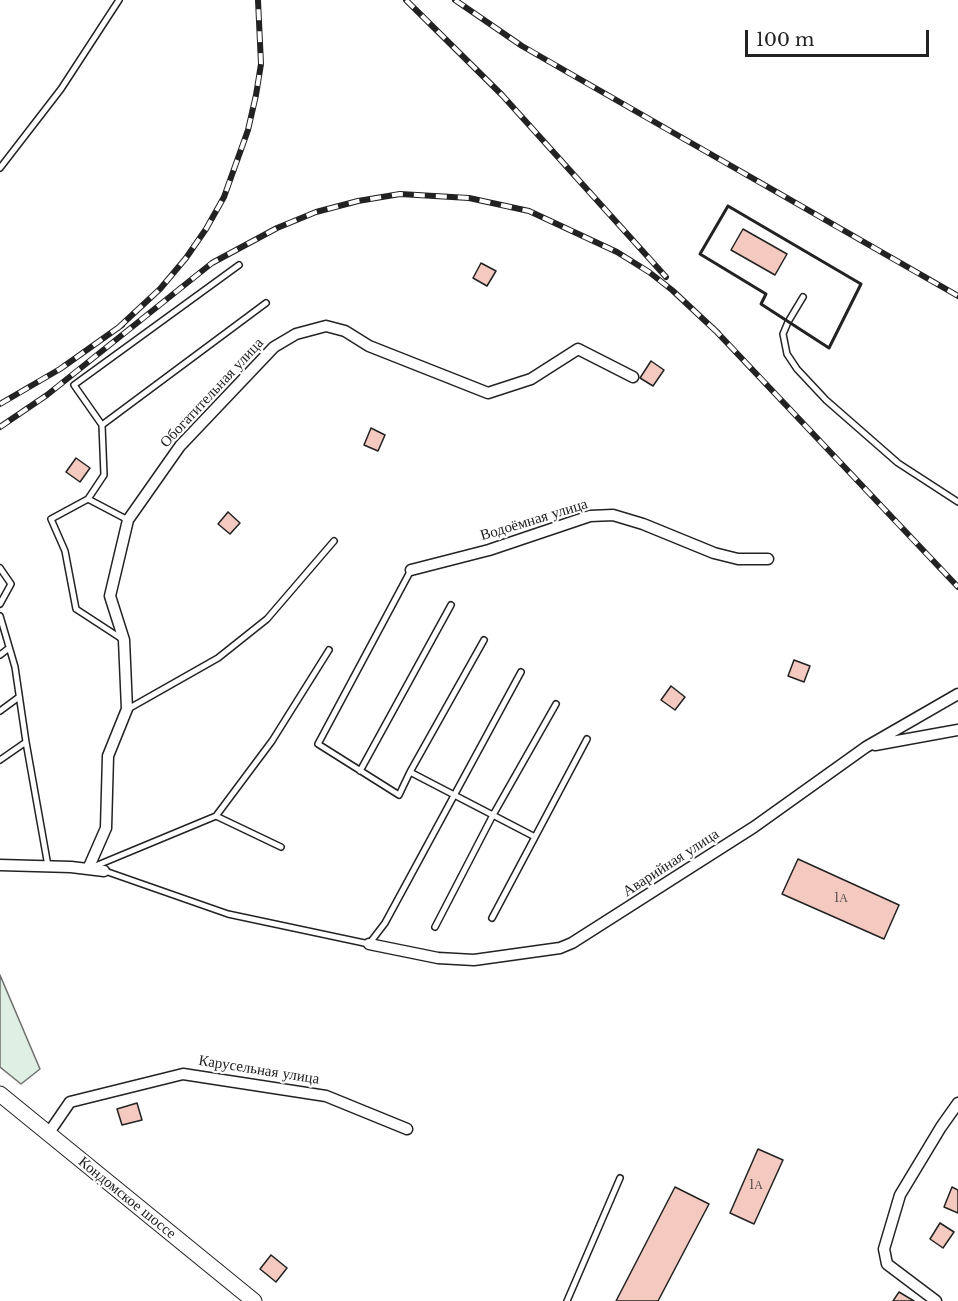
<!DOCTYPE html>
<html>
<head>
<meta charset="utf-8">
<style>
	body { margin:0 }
	#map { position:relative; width:958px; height:1301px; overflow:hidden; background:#fff; font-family:"Libre Baskerville",serif }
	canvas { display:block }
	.scale { position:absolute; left:745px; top:30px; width:184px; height:27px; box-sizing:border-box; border:3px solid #222; border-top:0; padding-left:8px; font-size:18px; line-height:21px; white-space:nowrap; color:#222; -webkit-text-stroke:4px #fff; paint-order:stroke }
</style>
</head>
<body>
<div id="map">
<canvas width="958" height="1301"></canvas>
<div class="scale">100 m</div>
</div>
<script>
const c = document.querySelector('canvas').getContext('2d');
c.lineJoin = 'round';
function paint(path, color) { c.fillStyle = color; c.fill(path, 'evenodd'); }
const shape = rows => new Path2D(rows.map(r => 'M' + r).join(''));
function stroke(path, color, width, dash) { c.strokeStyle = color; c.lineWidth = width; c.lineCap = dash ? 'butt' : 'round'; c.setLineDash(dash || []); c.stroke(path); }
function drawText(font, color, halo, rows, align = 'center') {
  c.font = font + ' "Libre Baskerville",serif'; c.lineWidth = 4.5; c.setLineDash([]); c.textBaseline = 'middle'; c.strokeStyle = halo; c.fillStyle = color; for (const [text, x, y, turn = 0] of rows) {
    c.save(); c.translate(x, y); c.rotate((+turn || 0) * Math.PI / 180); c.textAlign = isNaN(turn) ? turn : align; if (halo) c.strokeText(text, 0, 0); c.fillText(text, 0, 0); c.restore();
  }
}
const green = shape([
	[0,975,40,1069,21,1084,0,1067,0,975]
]);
paint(green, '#e0efe3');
stroke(green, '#6f6f6f', 1.5);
const building = shape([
	[743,229,787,254,775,275,731,250,743,229],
	[481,263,496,271,487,286,473,278,481,263],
	[651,361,664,370,653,386,640,378,651,361],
	[371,428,385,435,378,451,364,445,371,428],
	[76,458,90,468,80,482,66,472,76,458],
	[228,512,240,523,230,534,218,524,228,512],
	[794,660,810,666,804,682,788,676,794,660],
	[671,686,685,697,675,710,661,700,671,686],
	[798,859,899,905,884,939,782,894,798,859],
	[137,1103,142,1120,122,1125,117,1109,137,1103],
	[758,1149,783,1160,754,1224,730,1213,758,1149],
	[675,1187,709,1204,658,1301,616,1301,675,1187],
	[952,1187,958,1190,958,1213,944,1207,952,1187],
	[940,1223,954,1232,943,1248,930,1239,940,1223],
	[271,1255,287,1268,276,1282,260,1269,271,1255],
	[899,1292,914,1301,893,1301,899,1292]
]);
paint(building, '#f3c9c0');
stroke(building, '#222', 1.5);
const lane = shape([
	[0,168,61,89,119,0],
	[803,297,788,322,783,334,787,354,797,369,826,400,898,463,958,502],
	[102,425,74,385,239,265],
	[88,499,128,520],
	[0,568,11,584,0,604],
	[411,570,318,744,399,795,410,772,535,837],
	[0,616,15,667,26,742],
	[122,639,76,609,65,551,51,519,88,499,104,475,102,425,266,303],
	[0,655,9,648],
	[128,709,218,658,267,619,334,541],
	[0,711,19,697],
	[0,760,26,742,48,866],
	[360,771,451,605],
	[410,772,484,640],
	[216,816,281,847],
	[93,867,216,816,272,741,329,650],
	[105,871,228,914,369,944,385,923,521,672],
	[492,918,587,739],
	[435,927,493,815,556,704],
	[567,1301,620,1178]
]);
const street = shape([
	[411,570,489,550,590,516,613,515,643,524,714,553,738,559,768,559],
	[875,745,958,730],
	[0,865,71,867,104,871],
	[88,869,106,828,108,756,127,709,124,640,110,596,128,520,180,446,274,347,296,334,326,326,345,331,369,346,488,393,531,379,578,349,633,377],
	[369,944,438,958,474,960,560,948,572,943,754,827,866,747,958,694],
	[48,1134,70,1102,183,1074,326,1096,407,1129],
	[936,1301,887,1264,884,1249,900,1195,941,1127,958,1103]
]);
const secondary = shape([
	[0,1094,254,1301]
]);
stroke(lane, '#222', 8);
stroke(street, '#222', 13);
stroke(secondary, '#222', 17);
stroke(lane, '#fff', 5);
stroke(street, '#fff', 10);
stroke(secondary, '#fff', 15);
const rail = shape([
	[406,0,502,95,666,277],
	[455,0,522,46,958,296],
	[118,328,160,289,186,258,206,229,224,197,248,130,256,95,261,64,258,0],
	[713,328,958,587],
	[0,404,60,369,122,325],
	[0,427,47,395,212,263,277,228,316,212,358,201,400,194,469,198,529,211,617,252,649,272,672,290,718,333]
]);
stroke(rail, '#222', 6);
stroke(rail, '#fff', 4, [11]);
stroke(shape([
	[728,206,861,284,829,348,761,304,766,294,700,254,728,206]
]), '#222', 3);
drawText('12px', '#564c4a', null, [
	["1А",841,899],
	["1А",756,1186]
]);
drawText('15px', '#222', '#fff', [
	["Обогатительная улица",212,393,-47],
	["Водоёмная улица",534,520,-17],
	["Аварийная улица",671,863,-33],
	["Карусельная улица",259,1070,9],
	["Кондомское шоссе",127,1198,39]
]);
</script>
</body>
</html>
